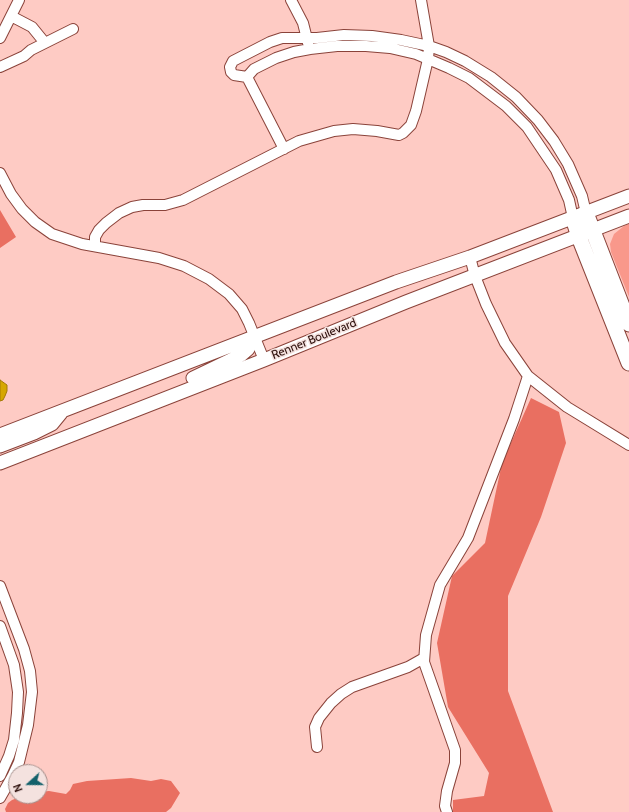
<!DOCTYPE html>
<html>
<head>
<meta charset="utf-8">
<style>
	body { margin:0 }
	#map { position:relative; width:629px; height:812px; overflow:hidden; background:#fecbc4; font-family:Cabin,sans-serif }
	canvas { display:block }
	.north { position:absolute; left:8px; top:764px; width:40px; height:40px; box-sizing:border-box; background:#f4e2df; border:1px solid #a58f8b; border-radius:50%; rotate:249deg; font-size:11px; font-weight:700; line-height:16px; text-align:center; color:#2f120e }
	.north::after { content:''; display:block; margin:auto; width:14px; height:18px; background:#13616b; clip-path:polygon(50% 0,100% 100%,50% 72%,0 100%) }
</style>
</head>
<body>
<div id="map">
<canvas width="629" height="812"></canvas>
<div class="north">N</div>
</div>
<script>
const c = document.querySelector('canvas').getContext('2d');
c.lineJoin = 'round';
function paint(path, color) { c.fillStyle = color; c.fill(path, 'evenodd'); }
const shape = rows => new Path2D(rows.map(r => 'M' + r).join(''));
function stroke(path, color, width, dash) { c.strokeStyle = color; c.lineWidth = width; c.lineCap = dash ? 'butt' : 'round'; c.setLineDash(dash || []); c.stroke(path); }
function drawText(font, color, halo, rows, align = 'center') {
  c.font = font + ' Cabin,sans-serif'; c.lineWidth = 3; c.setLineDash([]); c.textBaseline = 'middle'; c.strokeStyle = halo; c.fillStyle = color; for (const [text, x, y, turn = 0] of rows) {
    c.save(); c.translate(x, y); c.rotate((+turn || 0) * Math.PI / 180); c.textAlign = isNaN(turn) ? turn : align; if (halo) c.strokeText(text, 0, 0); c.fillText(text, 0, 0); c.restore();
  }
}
paint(shape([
	[629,224,629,297,611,252,610,244,614,234,624,226]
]), '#f9988b');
paint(shape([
	[0,210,16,237,0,248],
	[531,398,559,412,566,443,541,517,508,596,508,691,553,812,453,812,453,800,484,796,489,773,448,707,437,643,452,576,485,543,502,463],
	[131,778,151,781,161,779,171,781,180,793,171,808,166,812,6,812,5,809,8,803,12,800,20,797,27,797,29,796,40,796,40,792,49,791,66,794,70,790,73,784,87,781]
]), '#e96f61');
const water = shape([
	[0,380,7,385,7,391,5,396,3,400,0,401,0,380]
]);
paint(water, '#d6a700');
stroke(water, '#a47a04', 1);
const minor = shape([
	[291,0,303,23,308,43],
	[0,38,19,0],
	[45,43,73,29],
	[0,67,24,56,31,50,45,43,32,27,11,16],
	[247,77,234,75,231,72,230,67,233,61,270,42,282,38,317,38,344,35,372,36,401,40,429,46,446,52,465,61,491,77,516,97,538,120,554,141,568,164,582,196,586,213],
	[247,77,254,69,276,58,294,52,310,49,337,46,366,46,390,48,416,54,449,68,469,78,506,106,527,127,556,170,569,200,573,218],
	[247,77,284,149],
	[0,173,11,194,22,209,35,222,52,234,82,244,159,258,184,266,209,279,229,294,242,309,249,323,264,360],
	[95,246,95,237,99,230,106,223,119,213,132,207,143,205,165,205,183,200,299,141,334,131,353,129,377,131,399,135,403,133,411,125,416,111,428,59,429,46,421,0],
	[470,257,475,276,486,304,505,343,528,376,567,407,629,445],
	[0,586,24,649,30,671,32,692,28,725,19,762,12,777,0,798],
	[0,626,14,665,18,692,17,713,14,740,9,756,0,776],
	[317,747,315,727,319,718,331,703,341,694,352,687,408,667,424,658],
	[447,812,445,806,447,791,455,763,455,750,424,662,426,635,440,585,468,538,514,419,528,376]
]);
const major = shape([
	[193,378,241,355,248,349,255,336],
	[0,435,396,282,470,257,629,196],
	[0,446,34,433,52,424,61,413],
	[0,463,264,360,406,302,629,216]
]);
const highway = shape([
	[586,213,629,324],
	[573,218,579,237,629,363]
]);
stroke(minor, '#8a433a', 12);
stroke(major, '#8a433a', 15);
stroke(highway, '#8a433a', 17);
stroke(minor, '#fff', 10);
stroke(major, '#fff', 13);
stroke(highway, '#fff', 15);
drawText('12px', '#2f120e', '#f4e2df', [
	["Renner Boulevard",314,339,-22]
]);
</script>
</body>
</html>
